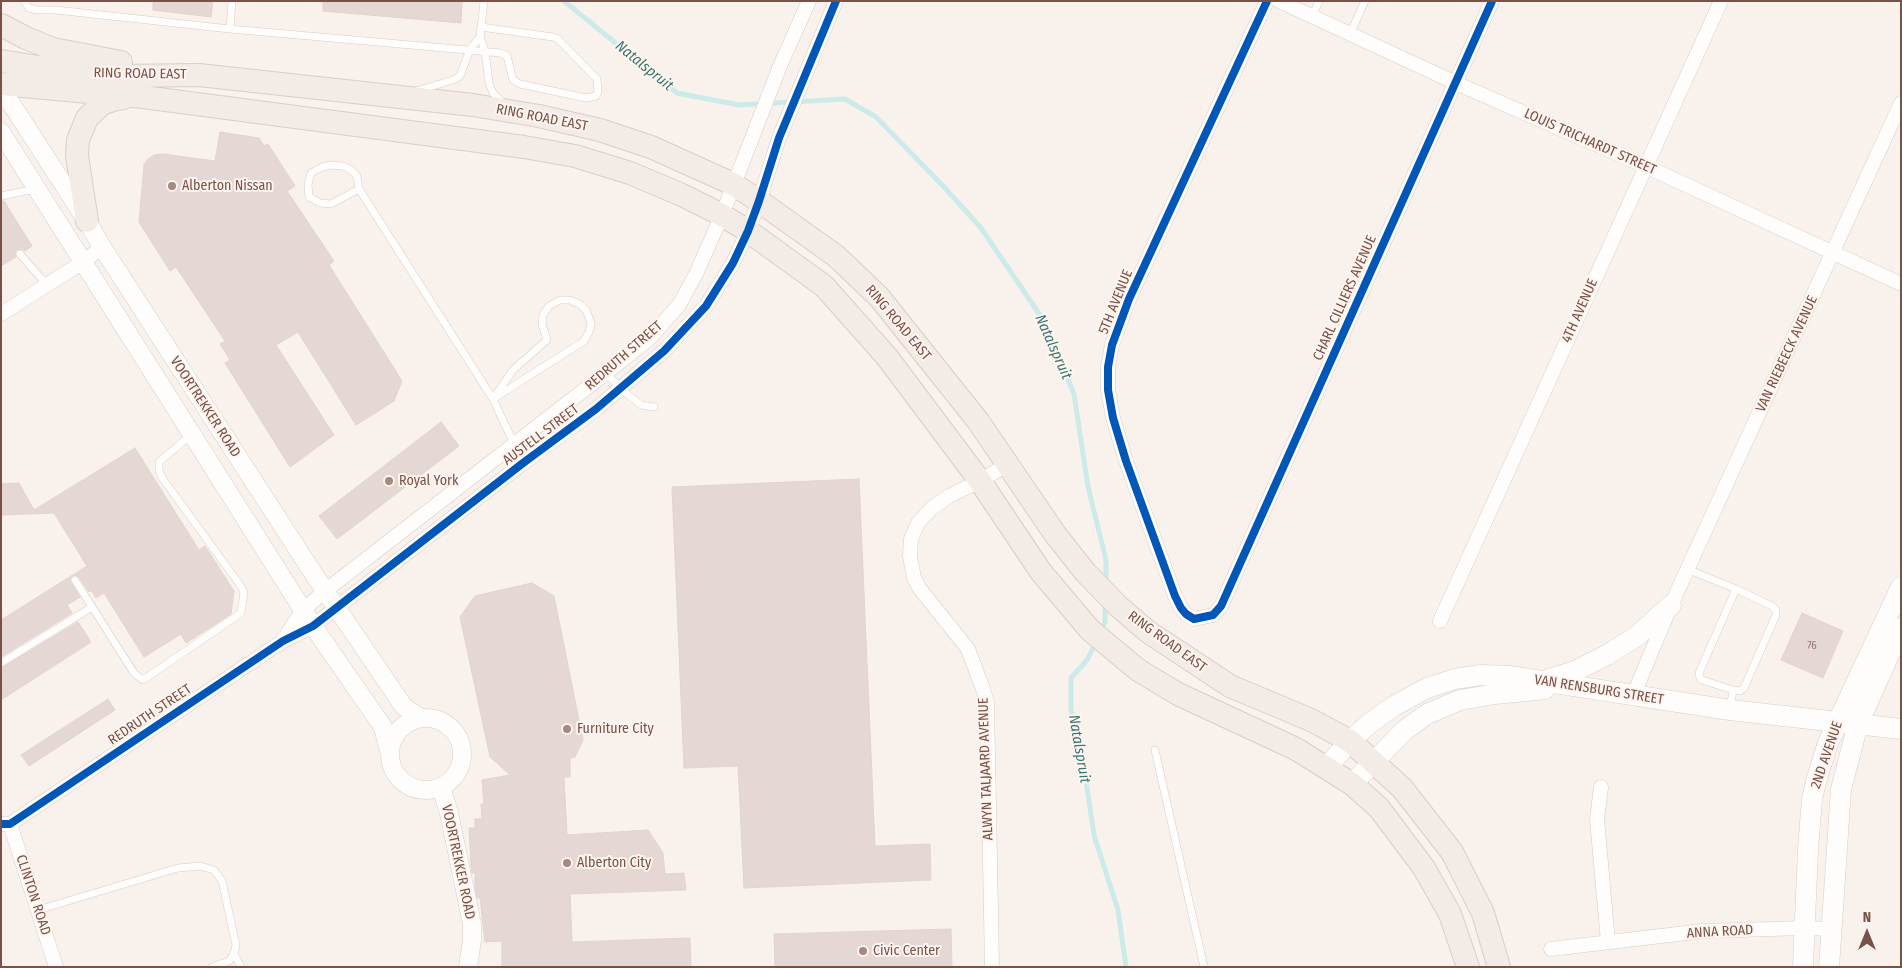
<!DOCTYPE html>
<html>
<head>
<meta charset="utf-8">
<style>
	body { margin:0 }
	#map { position:relative; width:1902px; height:968px; overflow:hidden; background:#f8f1ec; font-family:"Fira Sans Condensed",sans-serif }
	canvas { display:block }
	.frame { position:absolute; inset:0; border:2px solid #795149; pointer-events:none }
	.north { position:absolute; left:1842px; top:908px; width:50px; height:50px; -webkit-text-stroke:4px #fff5ee; paint-order:stroke; rotate:0deg; font-size:14px; font-weight:700; line-height:20px; text-align:center; color:#795149 }
	.north::after { content:''; display:block; margin:auto; width:18px; height:22px; background:#795149; clip-path:polygon(50% 0,100% 100%,50% 72%,0 100%) }
</style>
</head>
<body>
<div id="map">
<canvas width="1902" height="968"></canvas>
<div class="frame"></div>
<div class="north">N</div>
</div>
<script>
const c = document.querySelector('canvas').getContext('2d');
c.lineJoin = 'round';
const shape = rows => new Path2D(rows.map(r => 'M' + r).join(''));
function stroke(path, color, width, dash) { c.strokeStyle = color; c.lineWidth = width; c.lineCap = dash ? 'butt' : 'round'; c.setLineDash(dash || []); c.stroke(path); }
function paint(path, color) { c.fillStyle = color; c.fill(path, 'evenodd'); }
function drawText(font, color, halo, rows, align = 'center') {
  c.font = font + ' "Fira Sans Condensed",sans-serif'; c.lineWidth = 4; c.setLineDash([]); c.textBaseline = 'middle'; c.strokeStyle = halo; c.fillStyle = color; for (const [text, x, y, turn = 0] of rows) {
    c.save(); c.translate(x, y); c.rotate((+turn || 0) * Math.PI / 180); c.textAlign = isNaN(turn) ? turn : align; if (halo) c.strokeText(text, 0, 0); c.fillText(text, 0, 0); c.restore();
  }
}
stroke(shape([
	[564,1,677,93,739,105,845,99,876,117,945,188,981,228,1044,321,1074,394,1088,487,1106,560,1106,583],
	[1100,632,1105,622,1105,604],
	[1096,642,1087,660,1071,678,1071,710,1082,754,1094,835,1118,910,1126,967]
]), '#ccebe8', 5);
const building = shape([
	[153,1,213,1,211,17,153,10,153,1],
	[323,1,462,1,461,23,323,11,323,1],
	[220,132,259,138,264,146,268,144,295,186,287,191,334,261,329,265,402,381,394,401,356,425,298,332,276,345,334,435,290,467,225,363,230,360,220,344,225,341,176,267,170,271,139,222,144,165,147,160,154,155,163,154,215,161,220,132],
	[1,201,4,201,32,246,25,251,21,249,17,250,15,253,16,257,1,266,1,201],
	[441,422,459,446,337,539,319,516,441,422],
	[135,448,199,550,205,546,234,591,231,614,186,643,181,634,144,657,104,593,96,598,91,590,89,592,79,577,74,575,71,577,70,581,80,597,67,605,72,613,1,657,1,620,87,566,54,513,1,515,1,484,19,483,34,510,135,448],
	[859,479,875,846,930,844,931,880,744,888,738,766,684,768,672,487,859,479],
	[532,583,554,596,583,740,575,757,570,758,570,777,564,777,567,835,648,830,663,853,665,874,684,873,686,890,570,894,572,942,690,938,691,967,502,967,502,941,485,942,480,898,477,898,475,886,475,873,472,873,471,866,469,828,475,828,475,819,482,819,481,804,484,804,482,780,510,775,490,757,460,617,475,596,532,583],
	[1802,613,1843,631,1823,678,1781,660,1802,613],
	[78,622,91,642,1,700,1,668,78,622],
	[108,699,115,710,29,766,21,755,108,699],
	[951,929,952,967,775,967,774,934,951,929]
]);
paint(building, '#e5d7d3');
stroke(building, '#e1d3ce', 1);
const service = shape([
	[24,1,29,8,37,10,56,10,230,29],
	[232,1,230,29,501,53,507,56,513,80,520,84,586,98,596,96,598,92,597,79,558,39,553,37,481,27],
	[484,1,480,37,485,51,489,83,493,93,502,102],
	[1312,17,1319,1],
	[1350,34,1365,1],
	[416,91,453,80,460,76,470,49,480,37],
	[359,189,331,204,320,203,309,197,308,184,311,173,322,167,331,165,343,166,351,170,357,176,359,189,493,399,523,463],
	[1,196,35,189],
	[20,254,47,285],
	[560,300,570,300,579,304,586,310,591,323,589,332,584,341,493,399,513,370,547,340,542,324,543,315,549,306,560,300],
	[606,373,621,389,641,405,654,407],
	[1687,569,1736,589,1699,673,1700,678,1702,680,1733,690,1730,709],
	[75,580,134,673,143,680,241,613,244,592,240,585,163,479,159,471,159,462,191,435],
	[1,663,92,607],
	[1733,690,1740,691,1744,688,1776,615,1776,610,1772,606,1736,589],
	[1155,750,1204,967],
	[38,910,178,868,200,866,214,870,222,881,236,945,234,954,229,961,212,967],
	[234,954,241,967]
]);
const minor = shape([
	[1267,1,1129,299,1112,345,1108,367,1108,390,1113,418,1126,461,1175,596,1181,608,1186,614,1194,619,1213,615,1221,606,1492,1],
	[1279,1,1456,83,1645,166,1901,284],
	[1,314,83,262,102,247],
	[1440,621,1721,1],
	[283,640,303,610,325,591,615,366,649,339,679,305,696,274,722,215,780,66,809,1],
	[1633,696,1671,605,1901,103],
	[1601,787,1597,819,1608,942],
	[1,824,10,824,283,641,313,626,523,463,596,409,664,351,706,306,733,263,748,231,759,201,779,138,836,1],
	[10,824,56,967],
	[1551,949,1703,931,1805,928,1832,929],
	[992,967,987,703,983,689,968,649,920,589,914,578,910,556,911,539,918,523,931,509,949,496,980,481,1008,464]
]);
const tertiary = shape([
	[1,88,87,221,102,247,315,576,404,707,419,717],
	[1,132,313,626,383,727,389,751],
	'390 754a36 36 0 1 1 72 0a36 36 0 1 1-72 0Z',
	[441,787,449,813,472,924,472,940,468,967]
]);
const secondary = shape([
	[1546,680,1575,671,1607,655,1637,636,1671,605],
	[1327,767,1350,741,1370,723,1394,706,1427,688,1455,679,1481,675,1509,676,1730,710,1901,729],
	[1352,784,1405,730,1427,714,1460,700,1495,694,1545,689],
	[1803,967,1808,849,1812,799,1817,778,1828,743,1901,587],
	[1829,967,1841,789,1858,724,1901,628]
]);
const primary = shape([
	[1,25,26,38,53,49,121,62],
	[1,61,45,68,117,76,199,75,473,105,539,116,600,130,651,147,733,184,759,201,836,256,879,297,978,421,1055,534,1085,572,1118,606,1147,631,1230,686,1311,720,1350,741,1402,788,1452,852,1483,913,1499,967],
	[1,84,143,97,524,147,575,156,630,173,682,195,722,215,748,231,824,286,887,357,980,481,1041,572,1090,630,1138,670,1178,694,1296,749,1352,784,1379,808,1424,868,1450,914,1468,967],
	[87,221,77,156,78,140,87,118,102,104,116,99,124,98]
]);
stroke(service, '#d7cdc8', 8);
stroke(minor, '#d7cdc8', 15);
stroke(tertiary, '#d7cdc8', 19);
stroke(secondary, '#d9cec9', 21);
stroke(primary, '#dacdc9', 24);
stroke(service, '#fefdfc', 7);
stroke(minor, '#fefdfc', 14);
stroke(tertiary, '#fefdfc', 18);
stroke(secondary, '#fefdfc', 20);
stroke(primary, '#f3ebe5', 22);
stroke(shape([
	[1267,1,1129,299,1112,345,1108,367,1108,390,1113,418,1126,461,1175,596,1181,608,1186,614,1194,619,1213,615,1221,606,1492,1],
	[1,824,10,824,283,641,313,626,523,463,596,409,664,351,706,306,733,263,748,231,759,201,779,138,836,1]
]), '#0057b8', 8);
for (const [x, y, r, color] of [
	[172,186,5,"#a58982"],
	[389,481,5,"#a58982"],
	[567,729,5,"#a58982"],
	[567,863,5,"#a58982"],
	[863,951,5,"#a58982"]
]) { const dot = new Path2D(); dot.arc(x, y, r, 0, 2 * Math.PI); c.fillStyle = color; c.fill(dot); stroke(dot, '#fff5ee', 2); }
drawText('11px', '#96756e', null, [
	["76",1812,646]
]);
drawText('14px', '#795149', '#fff5ee', [
	["RING ROAD EAST",140,74,1],
	["RING ROAD EAST",542,118,11],
	["LOUIS TRICHARDT STREET",1590,142,24],
	["CHARL CILLIERS AVENUE",1345,298,-66],
	["5TH AVENUE",1116,302,-68],
	["4TH AVENUE",1580,311,-66],
	["RING ROAD EAST",898,323,50],
	["VAN RIEBEECK AVENUE",1787,354,-65],
	["REDRUTH STREET",624,356,-41],
	["VOORTREKKER ROAD",205,407,57],
	["AUSTELL STREET",541,435,-37],
	["RING ROAD EAST",1167,642,36],
	["VAN RENSBURG STREET",1599,690,9],
	["REDRUTH STREET",150,715,-34],
	["2ND AVENUE",1827,755,-71],
	["ALWYN TALJAARD AVENUE",986,769,-92],
	["VOORTREKKER ROAD",458,862,78],
	["CLINTON ROAD",33,895,72],
	["ANNA ROAD",1720,932,-3]
]);
drawText('14px', '#795149', '#fff5ee', [
	["Alberton Nissan",182,186],
	["Royal York",399,481],
	["Furniture City",577,729],
	["Alberton City",577,863],
	["Civic Center",873,951]
], 'left');
drawText('italic 15px', '#387776', '#fff5ee', [
	["Natalspruit",644,66,39],
	["Natalspruit",1053,347,66],
	["Natalspruit",1079,749,80]
]);
</script>
</body>
</html>
